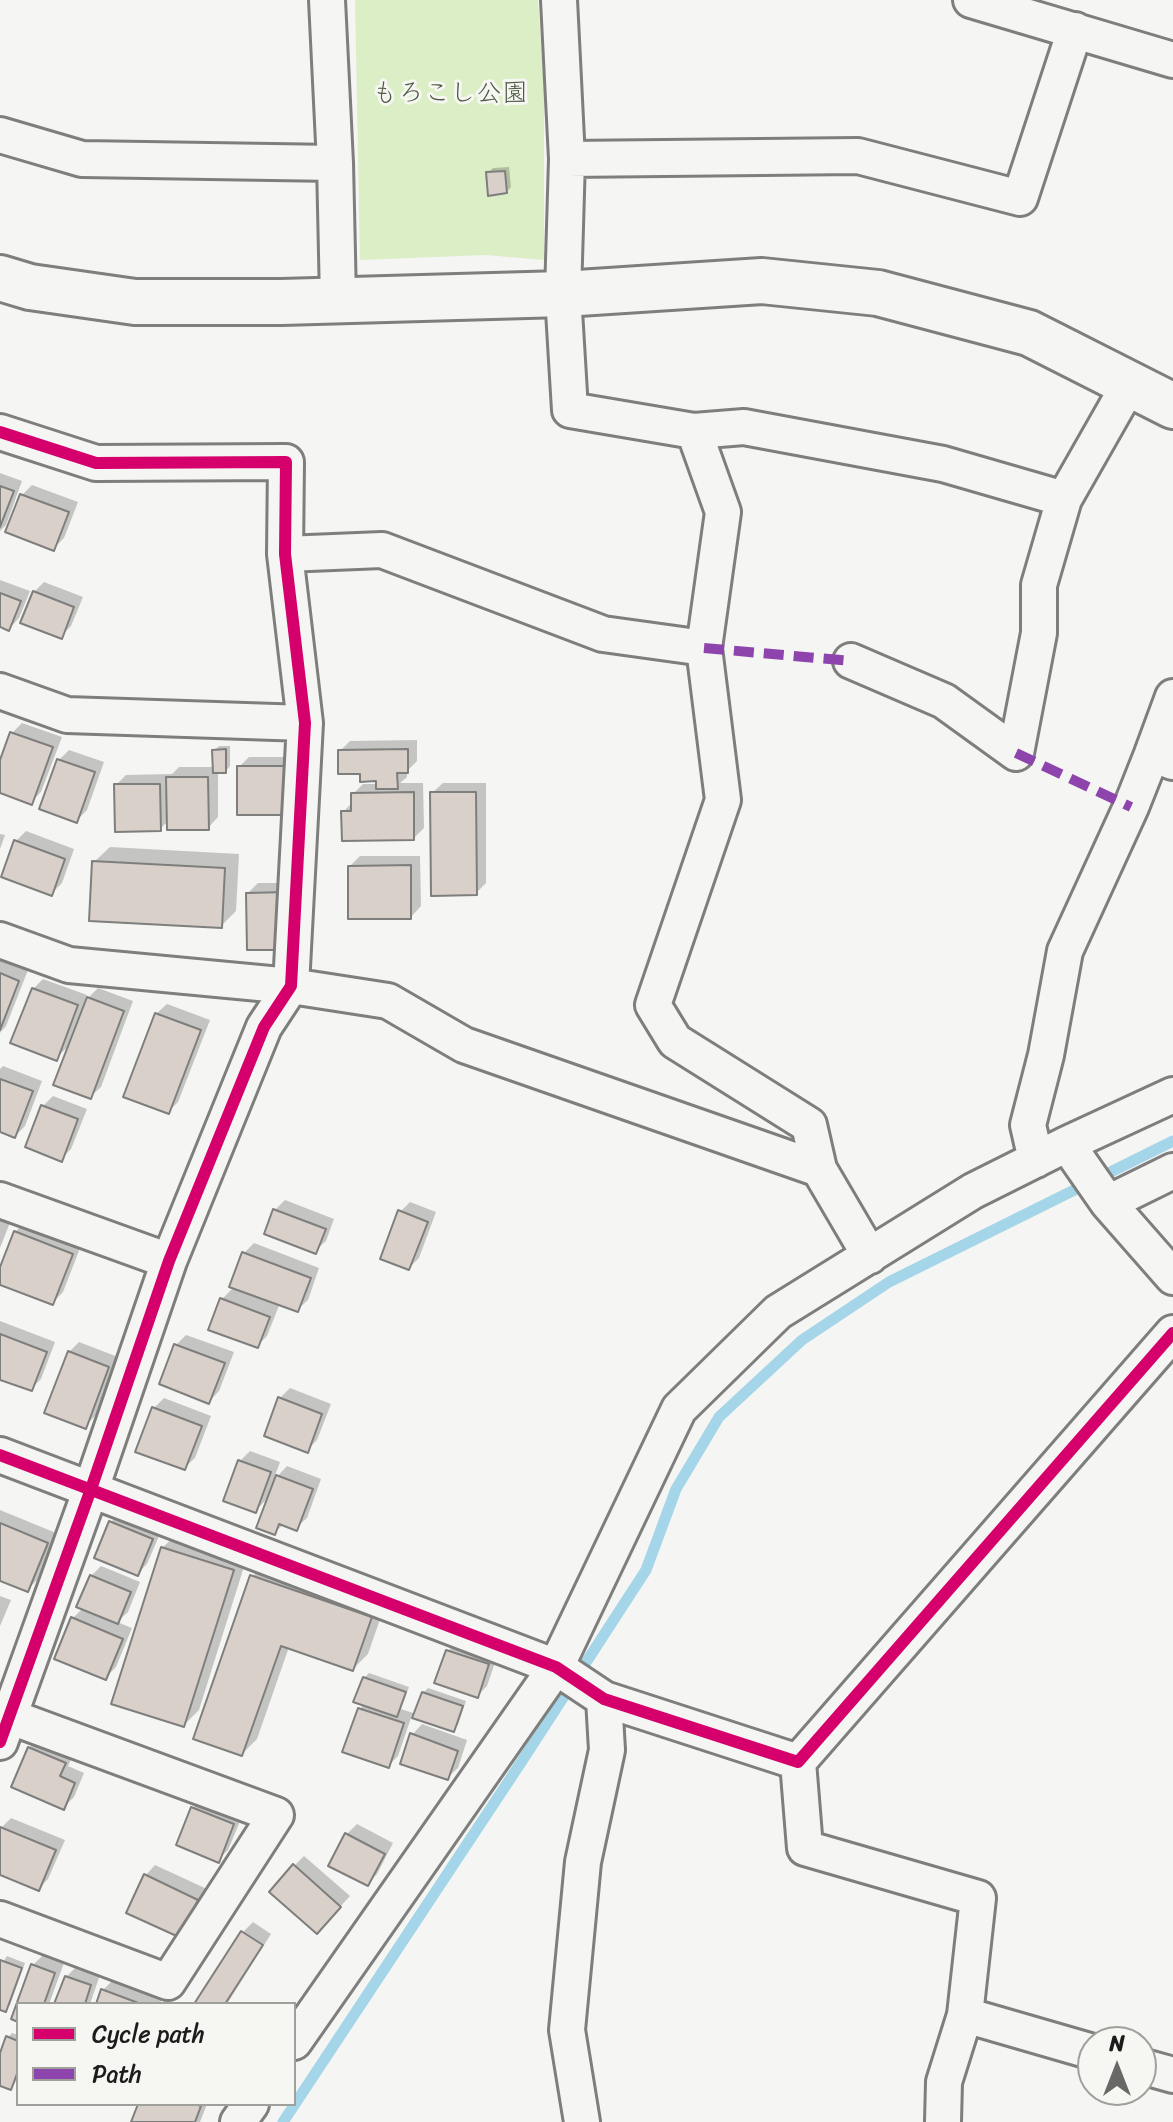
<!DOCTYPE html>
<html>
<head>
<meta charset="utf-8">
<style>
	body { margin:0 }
	#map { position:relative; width:1173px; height:2122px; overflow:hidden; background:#f5f5f3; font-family:Sriracha,sans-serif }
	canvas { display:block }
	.legend { position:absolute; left:16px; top:2002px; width:280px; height:104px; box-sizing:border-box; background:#f6f6f2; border:2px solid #9f9f9c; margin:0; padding:10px 14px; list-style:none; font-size:24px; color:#1c1c1c }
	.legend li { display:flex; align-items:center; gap:16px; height:40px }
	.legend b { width:40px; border:2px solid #9f9f9c }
	.north { position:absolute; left:1077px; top:2026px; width:80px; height:80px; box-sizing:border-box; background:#f6f6f2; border:2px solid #9f9f9c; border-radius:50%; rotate:0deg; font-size:22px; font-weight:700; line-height:32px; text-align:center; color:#1c1c1c }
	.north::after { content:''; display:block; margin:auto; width:28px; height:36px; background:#686867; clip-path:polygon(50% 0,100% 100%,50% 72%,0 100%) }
</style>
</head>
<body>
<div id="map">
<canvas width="1173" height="2122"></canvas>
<ul class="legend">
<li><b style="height:10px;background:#d6006c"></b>Cycle path</li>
<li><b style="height:10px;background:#8e44ad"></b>Path</li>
</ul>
<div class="north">N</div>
</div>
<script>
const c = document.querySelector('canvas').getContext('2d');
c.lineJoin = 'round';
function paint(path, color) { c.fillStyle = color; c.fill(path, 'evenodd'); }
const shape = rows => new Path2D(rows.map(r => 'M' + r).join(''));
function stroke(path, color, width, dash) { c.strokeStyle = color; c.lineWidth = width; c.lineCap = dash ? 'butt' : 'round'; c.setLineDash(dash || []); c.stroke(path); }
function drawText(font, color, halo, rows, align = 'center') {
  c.font = font + ' Sriracha,"Klee One",sans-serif'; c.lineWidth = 6; c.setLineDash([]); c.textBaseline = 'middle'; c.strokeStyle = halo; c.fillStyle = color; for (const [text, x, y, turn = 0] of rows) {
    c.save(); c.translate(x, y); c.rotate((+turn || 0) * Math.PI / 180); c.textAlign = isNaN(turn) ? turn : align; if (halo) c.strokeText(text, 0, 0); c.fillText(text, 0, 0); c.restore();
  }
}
paint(shape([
	[355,0,538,0,544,91,544,260,485,255,360,260]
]), '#dbeec6');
paint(shape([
	[509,167,511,187,506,192,488,173,493,168],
	[0,473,22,481,6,525,0,531],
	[32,485,78,502,64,538,54,548,22,495],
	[0,580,30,591,19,618,9,629,0,625],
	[44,582,83,597,71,626,61,636,34,592],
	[22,723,62,737,41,792,31,802,0,791,0,766,12,733],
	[417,740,417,761,407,771,407,777,400,783,423,783,424,828,414,838,343,812,353,802,353,794,363,784,378,784,378,779,362,772,340,751,350,741],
	[219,746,230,746,230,766,226,771,218,771,218,817,208,828,169,820,160,829,116,785,126,775,172,774,179,767,215,767,214,751],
	[69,750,104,762,87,810,77,820,59,760],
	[249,757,294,757,294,803,239,767],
	[443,783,486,783,486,883,476,893,432,793],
	[26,831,74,849,62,883,52,893,16,841],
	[0,834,5,835,0,849],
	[110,847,239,854,236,911,221,926,94,862],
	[360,856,420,856,421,906,411,917,350,866],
	[258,883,298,883,285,938,275,948,248,893],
	[0,960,28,970,6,1026,0,1033],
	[43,979,87,995,84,1002,98,988,133,1001,101,1087,90,1097,71,1044,56,1058,33,989],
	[167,1004,210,1020,178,1102,168,1112,156,1014],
	[3,1066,42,1081,25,1126,15,1136,0,1130,0,1069],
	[53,1096,87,1109,71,1149,61,1159,43,1106],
	[285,1200,334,1219,326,1241,315,1251,275,1210],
	[410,1202,436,1212,419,1258,409,1268,400,1212],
	[0,1216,11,1220,0,1248],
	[25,1222,82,1243,63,1292,53,1302,0,1282,0,1272,15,1232],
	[254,1243,319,1268,308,1300,297,1310,280,1303,267,1336,257,1346,222,1299,235,1286,244,1253],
	[0,1321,55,1342,41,1379,31,1389,0,1377],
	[186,1335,234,1352,219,1391,209,1402,176,1345],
	[79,1342,118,1357,95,1416,85,1426,69,1352],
	[290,1388,331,1404,317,1440,307,1450,280,1398],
	[164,1398,211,1416,195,1458,184,1468,154,1408],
	[250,1451,280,1462,273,1481,287,1466,321,1479,307,1518,296,1528,284,1524,274,1533,270,1496,255,1511,240,1461],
	[0,1510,56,1533,37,1580,27,1590,0,1578],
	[121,1512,162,1529,147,1564,137,1574,111,1522],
	[178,1533,248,1554,199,1710,184,1725,162,1548],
	[267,1561,386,1602,368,1654,353,1669,289,1647,257,1739,242,1754,252,1577],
	[101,1566,140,1582,128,1612,117,1622,132,1628,116,1667,106,1677,73,1618,83,1608,91,1576],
	[0,1596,11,1600,0,1626],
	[458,1641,498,1654,487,1686,477,1696,448,1651],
	[369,1673,409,1687,401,1709,416,1714,423,1693,428,1688,466,1701,458,1725,454,1729,412,1715,398,1756,388,1766,360,1709,364,1704,364,1678],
	[422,1724,467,1740,458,1768,447,1778,412,1735],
	[39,1738,74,1753,68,1766,84,1773,74,1797,64,1807,29,1748],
	[203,1798,243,1814,228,1850,218,1860,193,1808],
	[11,1818,65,1840,48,1879,38,1889,0,1873,0,1829],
	[357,1824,393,1843,377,1874,367,1884,347,1834],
	[304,1856,350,1896,327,1921,294,1866],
	[155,1865,207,1889,190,1926,145,1876],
	[253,1922,271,1934,227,2004,196,2004,243,1932],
	[43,1955,64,1963,49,2004,18,2004,33,1965],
	[7,1956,25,1963,10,2005,5,2009,0,2008,0,1967],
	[76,1967,100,1975,90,2004,57,2004,66,1977],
	[113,1980,162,1999,160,2004,98,2004,103,1990],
	[12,2033,18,2035,18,2074,15,2083,10,2088,0,2084,0,2059,8,2038],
	[140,2104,207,2104,200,2122,134,2122]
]), '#0003');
stroke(shape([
	[283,2122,522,1761,646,1570,676,1489,719,1417,802,1340,889,1282,1173,1141]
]), '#a4d5e8', 11);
const building = shape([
	[505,171,507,193,488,196,486,172,505,171],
	[0,486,14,491,0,527,0,486],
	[20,494,69,512,54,551,5,532,20,494],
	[33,591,74,607,62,639,20,623,33,591],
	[0,593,21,601,9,631,0,627,0,593],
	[10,732,53,747,32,805,0,793,0,760,10,732],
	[226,749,226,773,213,773,212,750,226,749],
	[408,749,408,773,397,773,398,789,376,789,376,781,360,782,360,774,338,774,338,750,408,749],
	[57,759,95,772,77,823,39,809,57,759],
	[237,766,284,766,285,815,237,815,237,766],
	[166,777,208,777,209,830,167,830,166,777],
	[114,784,160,784,161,831,115,832,114,784],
	[414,792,414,840,342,841,341,811,351,811,351,793,414,792],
	[430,792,476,792,477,895,431,896,430,792],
	[14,840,65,859,52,896,1,877,14,840],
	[92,861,225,868,222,928,89,921,92,861],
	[411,865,411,919,348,919,348,866,411,865],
	[288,892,289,922,276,922,276,950,247,950,246,893,288,892],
	[0,973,19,981,0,1030,0,973],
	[32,988,78,1005,57,1061,10,1043,32,988],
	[87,997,124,1011,91,1099,53,1085,87,997],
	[155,1013,201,1030,169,1114,123,1097,155,1013],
	[0,1079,33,1091,15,1138,0,1132,0,1079],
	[41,1105,78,1119,62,1162,25,1147,41,1105],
	[273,1209,326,1229,316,1254,264,1234,273,1209],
	[398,1210,428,1222,409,1270,380,1259,398,1210],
	[14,1231,73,1254,53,1305,0,1285,0,1267,14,1231],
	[242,1252,311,1278,298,1312,229,1287,242,1252],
	[220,1298,270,1317,258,1348,208,1330,220,1298],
	[0,1334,47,1352,32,1391,0,1380,0,1334],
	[174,1344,225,1363,209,1404,159,1384,174,1344],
	[68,1351,109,1367,86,1429,44,1413,68,1351],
	[278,1397,322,1414,308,1453,264,1436,278,1397],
	[152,1407,202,1426,185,1470,135,1452,152,1407],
	[238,1460,271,1472,256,1513,223,1501,238,1460],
	[276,1475,313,1489,297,1531,279,1524,275,1535,256,1528,276,1475],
	[109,1521,153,1539,138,1576,94,1558,109,1521],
	[0,1523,48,1543,28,1592,0,1581,0,1523],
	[161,1547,234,1570,184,1727,111,1704,161,1547],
	[90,1575,131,1592,118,1624,76,1607,90,1575],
	[250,1575,372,1617,353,1671,281,1646,242,1756,193,1739,250,1575],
	[71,1617,123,1639,106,1680,54,1659,71,1617],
	[446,1650,489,1664,478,1698,434,1683,446,1650],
	[363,1677,406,1692,397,1717,353,1702,363,1677],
	[422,1692,463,1706,454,1732,412,1718,422,1692],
	[358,1708,404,1723,389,1768,342,1752,358,1708],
	[410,1733,458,1751,448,1780,400,1764,410,1733],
	[28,1747,66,1763,60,1776,75,1783,64,1810,11,1787,28,1747],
	[191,1807,234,1824,219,1863,176,1845,191,1807],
	[0,1827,56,1850,39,1891,0,1875,0,1827],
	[345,1833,385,1854,368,1886,328,1866,345,1833],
	[293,1864,341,1907,317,1934,269,1892,293,1864],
	[144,1874,198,1900,181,1938,126,1913,144,1874],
	[241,1931,263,1945,225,2004,194,2004,241,1931],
	[0,1960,22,1968,6,2012,0,2010,0,1960],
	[31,1964,55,1973,44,2004,18,2004,18,2022,11,2019,31,1964],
	[65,1976,91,1985,85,2004,54,2004,65,1976],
	[101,1989,141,2004,96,2004,101,1989],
	[6,2036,18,2041,18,2071,11,2090,0,2086,0,2053,6,2036],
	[138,2104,195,2104,201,2106,195,2122,131,2122,138,2104]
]);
paint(building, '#dad0ca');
stroke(building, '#7e7e7d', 2);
const minor = shape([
	[327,0,335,163,338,299],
	[559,0,567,159,563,294,570,410,694,431,744,427,943,464,1064,499,1130,383],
	[971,0,1173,60],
	[0,135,82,159,335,163],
	[567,159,858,156,1020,198,1075,30],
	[694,431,723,512,704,648,723,800,653,1005,675,1041,809,1125,819,1169],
	[0,432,96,463,286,462,285,554,305,723,291,986,264,1027,169,1261,91,1489,0,1742],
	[285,554,382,550,603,634,704,648],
	[851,661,944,701,1016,753,1039,633,1039,585,1064,499],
	[0,691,67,715,305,723],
	[1173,697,1152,754,1173,762],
	[0,940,69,965,291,986,388,1001,464,1045,819,1169,870,1256],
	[1067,1144,1108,1203],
	[1036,1160,1028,1125,1046,1055,1065,951,1131,807,1152,754],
	[1173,1171,1108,1203,1173,1277],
	[0,1200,169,1261],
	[0,1455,556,1667,604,1699,798,1762,1173,1333],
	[0,1713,276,1815,168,1982,0,1919],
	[798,1762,805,1848,978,1898,965,2015,944,2082,943,2122],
	[965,2015,1093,2052],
	[294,2042,556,1667,679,1409,778,1312,973,1191,1067,1144,1173,1095],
	[1141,2066,1173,2075],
	[238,2122,251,2104],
	[582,2122,567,2030,583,1862,607,1750,604,1699]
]);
const tertiary = shape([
	[0,278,30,287,135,302,281,302,563,294,762,281,878,293,1029,333,1173,406]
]);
stroke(minor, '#7e7e7d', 40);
stroke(tertiary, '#7e7e7d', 50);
stroke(minor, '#f5f5f3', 34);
stroke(tertiary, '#f5f5f3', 44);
stroke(shape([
	[704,648,851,661],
	[1016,753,1131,807]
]), '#8e44ad', 10, [20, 10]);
stroke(shape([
	[0,432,96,463,286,462,285,554,305,723,291,986,264,1027,169,1261,91,1489,0,1742],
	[0,1455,556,1667,604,1699,798,1762,1173,1333]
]), '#d6006c', 12);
drawText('26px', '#4f5a44', '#f6f6f2', [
	["もろこし公園",450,94]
]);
</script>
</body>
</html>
